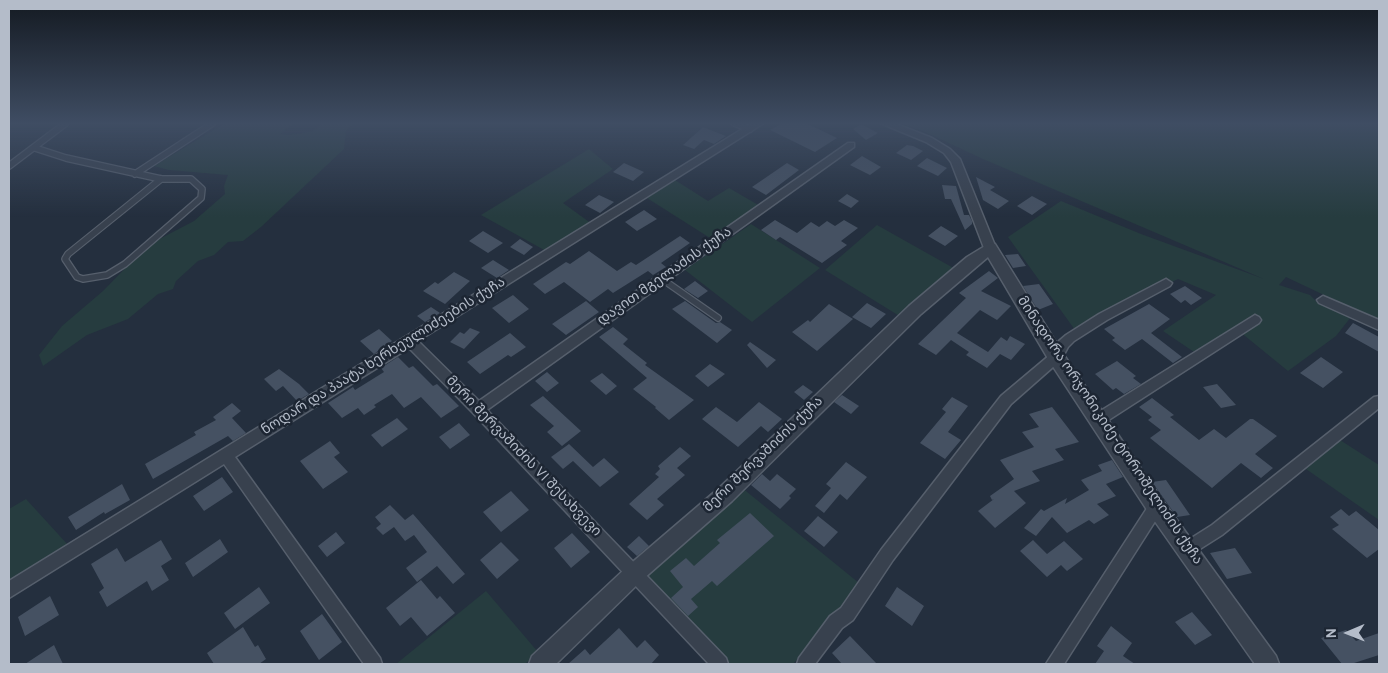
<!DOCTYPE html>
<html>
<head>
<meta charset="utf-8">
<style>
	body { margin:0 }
	#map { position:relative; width:1388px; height:673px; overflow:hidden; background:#242f3e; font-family:Overpass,sans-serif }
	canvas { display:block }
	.frame { position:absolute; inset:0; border:10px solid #b4bcc9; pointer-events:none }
	.north { position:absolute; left:1323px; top:608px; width:50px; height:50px; -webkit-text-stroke:4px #1d2633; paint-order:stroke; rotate:269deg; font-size:14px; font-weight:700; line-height:20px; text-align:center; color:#b4bcc9 }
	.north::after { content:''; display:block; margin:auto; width:18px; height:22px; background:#b4bcc9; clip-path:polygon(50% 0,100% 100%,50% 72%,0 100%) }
</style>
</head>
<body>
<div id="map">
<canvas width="1388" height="673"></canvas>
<div class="frame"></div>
<div class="north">N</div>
</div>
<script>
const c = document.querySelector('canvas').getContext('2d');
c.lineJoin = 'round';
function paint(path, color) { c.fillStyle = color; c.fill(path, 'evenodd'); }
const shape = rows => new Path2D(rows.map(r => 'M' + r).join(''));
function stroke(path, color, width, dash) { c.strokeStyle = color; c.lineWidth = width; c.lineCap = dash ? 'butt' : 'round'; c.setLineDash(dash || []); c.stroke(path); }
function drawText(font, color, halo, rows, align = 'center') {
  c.font = font + ' Overpass,"Noto Sans Georgian",sans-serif'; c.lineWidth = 5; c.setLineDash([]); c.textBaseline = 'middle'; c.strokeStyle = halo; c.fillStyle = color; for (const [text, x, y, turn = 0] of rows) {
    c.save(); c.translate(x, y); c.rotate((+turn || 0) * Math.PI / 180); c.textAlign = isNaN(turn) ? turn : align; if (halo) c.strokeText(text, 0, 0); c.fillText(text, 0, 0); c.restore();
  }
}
paint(shape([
	[225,123,294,123,280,134,291,135,313,131,322,123,353,123,346,131,344,149,261,227,243,241,228,242,214,255,198,261,176,281,173,289,158,294,128,319,87,335,43,366,39,355,62,326,103,291,148,245,194,221,225,194,224,186,228,175,169,170,154,166],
	[899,123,1379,123,1379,321,1286,277,1279,285,1310,295,1316,301,1351,317,1336,336,1288,371,1234,327,1194,352,1163,331,1216,295,1178,279,1075,330,1008,237,1061,201,1141,234,1264,279,983,159,925,132],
	[589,149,613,169,563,203,592,224,546,251,481,215],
	[675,180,708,201,729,188,760,206,710,238,647,198],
	[751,224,820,268,752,322,685,270],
	[877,225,957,270,901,317,825,270],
	[1340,440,1379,465,1379,520,1306,469],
	[741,487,859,583,828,626,793,664,730,664,644,572],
	[26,499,69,546,9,584,9,509],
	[486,591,538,652,525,664,396,664]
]), '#263c3f');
paint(shape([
	[782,123,806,123,837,138,815,152,770,130],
	[861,124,878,133,866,140,853,129],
	[703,127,726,136,714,144,704,140,694,149,683,145],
	[907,145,913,146,923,151,911,160,896,153],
	[862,156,881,167,870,175,850,165],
	[927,158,947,168,938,176,917,166],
	[624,163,644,172,633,181,613,172],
	[787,163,799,170,766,195,752,187],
	[976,177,995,187,990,190,1009,201,998,209,983,200],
	[942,185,956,186,964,215,969,215,972,221,972,224,965,230,951,199,945,199],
	[847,194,859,201,851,208,838,201],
	[599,195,614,202,600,213,585,205],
	[1032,196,1047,204,1032,215,1017,206],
	[644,210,657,219,637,231,625,222],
	[775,220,797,233,811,222,819,227,827,221,835,226,844,220,858,228,841,241,847,245,822,263,780,237,776,240,761,230],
	[941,226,958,236,945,246,928,236],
	[483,231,503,243,488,253,469,241],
	[680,236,690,243,661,263,666,267,653,275,648,271,613,293,608,289,590,302,564,282,545,294,533,284,566,262,570,264,589,251,617,271,631,262,636,265],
	[520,239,533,247,524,255,510,247],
	[1018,254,1026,266,1013,268,1005,255],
	[493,260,509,270,497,278,481,268],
	[989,271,998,278,981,291,1011,306,997,320,980,310,957,333,988,352,1001,337,1007,341,1010,336,1025,344,1011,360,1000,354,987,368,966,355,969,352,951,340,936,355,918,344,966,298,959,293],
	[454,272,470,281,445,304,423,291,435,282,438,284],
	[695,281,708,291,698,298,684,289],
	[1039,284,1053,304,1038,310,1023,286],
	[1185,286,1202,298,1191,305,1185,300,1181,303,1170,294],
	[513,295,529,309,509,323,492,308],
	[586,301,599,312,566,335,552,324],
	[685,301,716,323,720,322,732,330,717,343,672,309],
	[867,303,886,314,871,328,852,317],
	[829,304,853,319,817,351,792,332,808,320,810,322],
	[1149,304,1170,319,1151,333,1182,357,1173,363,1142,339,1125,350,1112,340,1115,338,1104,329],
	[431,307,440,313,425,322,417,316],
	[1353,323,1379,337,1379,352,1345,333],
	[613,327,628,339,623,344,647,363,645,365,694,400,669,420,655,408,656,407,633,389,647,378,599,337],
	[470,328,480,332,464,349,450,342,460,332,464,334],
	[379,329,392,341,374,354,360,341],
	[510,333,526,347,511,357,508,355,480,374,467,362],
	[750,342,776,360,767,368,747,345],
	[398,357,409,368,413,366,433,386,437,384,459,406,441,418,421,397,404,408,392,394,374,405,376,407,364,415,358,408,342,418,328,403,353,387,355,390,384,372,381,368],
	[1321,357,1343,372,1323,388,1300,373],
	[1117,361,1136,376,1133,378,1141,384,1124,394,1116,388,1113,390,1095,374],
	[710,364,725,374,708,387,695,376],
	[279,369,299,384,309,394,297,401,283,386,276,391,264,379],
	[547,372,559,383,547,392,535,381],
	[602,373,617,386,606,395,590,381],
	[1217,384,1236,405,1221,408,1203,387],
	[803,385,813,392,804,400,794,392],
	[842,395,859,406,851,414,834,402],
	[543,396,581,431,562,446,547,432,554,426,530,405],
	[952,397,968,406,948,432,961,440,945,459,920,443,946,412,942,409],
	[1152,398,1174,415,1170,417,1199,440,1214,429,1226,438,1250,419,1253,419,1277,436,1255,454,1273,468,1261,478,1241,463,1212,488,1150,438,1161,430,1148,420,1152,417,1139,407],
	[759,402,782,419,768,432,761,426,738,447,702,419,716,407,737,422],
	[232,403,241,411,232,418,246,433,233,441,228,436,153,479,145,464,196,435,194,432,216,420,213,417],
	[1052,407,1079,442,1055,449,1064,460,1032,471,1040,481,1014,491,1026,503,995,528,978,511,994,499,992,500,990,496,1014,479,1000,460,1034,447,1022,432,1039,427,1029,414],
	[397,418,408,429,382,447,371,435],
	[459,423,470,435,450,449,439,437],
	[330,441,340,453,334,457,348,472,323,489,300,461],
	[569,444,593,467,604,458,619,472,600,487,573,461,563,469,551,457],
	[680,447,691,456,677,468,685,475,657,499,664,505,647,520,629,504,659,477,655,474,660,469,658,466],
	[1112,460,1123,477,1106,484,1116,496,1097,504,1109,515,1094,524,1089,520,1067,533,1052,517,1036,536,1024,528,1041,509,1044,511,1067,498,1065,504,1089,490,1081,480,1102,471,1098,465],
	[846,462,867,477,847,500,840,494,824,513,815,506,831,488,826,484],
	[762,474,770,481,777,474,796,489,789,496,791,498,780,509,751,485],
	[222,477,233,492,204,511,193,496],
	[1166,480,1190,515,1177,517,1152,482],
	[122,484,130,500,105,514,104,512,76,530,68,517],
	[511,491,529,510,501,532,483,512],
	[390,505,405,520,413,514,465,574,453,584,437,566,417,582,406,568,427,552,414,535,405,541,394,527,383,535,376,528,381,524,375,517],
	[1341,509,1349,516,1356,511,1379,530,1379,549,1367,558,1332,529,1339,525,1330,517],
	[750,513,774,536,717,586,712,581,691,599,698,607,688,616,671,598,683,587,670,571,686,558,694,566,720,543,717,540],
	[818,516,838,532,824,547,804,531],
	[336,532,345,543,327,557,318,546],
	[572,533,590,552,571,568,554,548],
	[639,536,649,546,637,556,627,547],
	[220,539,228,552,193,577,185,563],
	[161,540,172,559,161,566,169,580,152,591,147,581,107,607,99,592,104,588,91,564,117,548,125,562],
	[1033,540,1047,554,1064,541,1083,559,1067,571,1061,565,1047,577,1020,551],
	[501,542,519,560,497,579,480,560],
	[1235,548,1252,573,1227,579,1210,553],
	[421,580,437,599,440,596,455,613,427,636,411,617,400,626,386,608],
	[259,587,270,603,235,629,224,613],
	[897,587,924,606,912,626,885,606],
	[50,596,59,615,25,636,18,617],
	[1192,612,1212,635,1195,645,1175,622],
	[322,614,342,642,319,660,300,631],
	[1111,626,1132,643,1123,656,1135,664,1095,664,1104,651,1097,646],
	[243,627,255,647,258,645,266,659,259,664,214,664,207,653],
	[619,628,637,648,645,640,659,655,651,664,568,664,585,649,590,655],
	[1346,630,1356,641,1379,633,1379,655,1351,664,1342,664,1321,638],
	[850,636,877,664,842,664,832,653],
	[54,645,63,664,25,664]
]), '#455162');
const service = shape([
	[734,123,750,129],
	[35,148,66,158,161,179],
	[9,166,66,123],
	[135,174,213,123],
	[161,179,191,179,202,189,201,198,125,264,107,275,83,279,77,277,65,259,68,254,161,179],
	[662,279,718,318]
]);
const minor = shape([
	[752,123,764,123,418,341,479,401,848,143,854,143,854,147,487,410,726,658,728,664,709,664,473,413,409,348,235,457,380,658,382,664,364,664,224,464,9,598,9,581,752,123],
	[880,123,894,123,932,138,950,149,960,159,996,248,994,251,986,251,984,248,951,162,944,153,926,142,880,123],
	[1166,279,1172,283,1170,286,1107,320,1074,341,1068,347,1061,360,1011,404,893,560,853,620,842,628,815,664,797,664,799,658,830,616,841,608,881,550,1001,396,1051,354,1059,341,1066,335,1099,314,1166,279],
	[1323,296,1379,320,1379,330,1319,303,1317,300,1323,296],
	[1255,315,1259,317,1261,320,1259,323,1104,423,1099,425,1094,423,1092,419,1094,415,1255,315],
	[1379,396,1379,408,1222,535,1192,554,1187,556,1182,554,1179,549,1182,544,1212,525,1374,397,1379,396],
	[1156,500,1161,502,1163,507,1161,512,1064,664,1046,664,1151,502,1156,500]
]);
const tertiary = shape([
	[990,243,995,244,1062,352,1163,501,1276,656,1279,664,1255,664,1149,513,1050,362,988,257,921,314,732,501,642,580,556,664,529,664,532,656,628,566,718,489,909,306,967,257,990,243]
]);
stroke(service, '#565f6c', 8);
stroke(minor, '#565f6c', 3);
stroke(tertiary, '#565f6c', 3);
stroke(service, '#38414e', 5.5);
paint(minor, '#38414e');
paint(tertiary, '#38414e');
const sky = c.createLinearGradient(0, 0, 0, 217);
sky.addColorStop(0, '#141a22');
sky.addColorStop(0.57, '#3f4d63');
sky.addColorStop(1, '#3f4d6300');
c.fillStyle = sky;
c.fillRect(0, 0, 1388, 217);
drawText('14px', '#b4bcc9', '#1d2633', [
	["დავით მგელაძის ქუჩა",665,277,-35],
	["ნოდარ და პაატა ხერხეულიძეების ქუჩა",384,357,-32],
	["მინადორა ორჯონიკიძე-ტოროშელიძის ქუჩა",1109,431,56],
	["მერი შერვაშიძის ქუჩა",764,455,-44],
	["მერი შერვაშიძის VI შესახვევი",523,457,46]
]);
</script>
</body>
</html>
